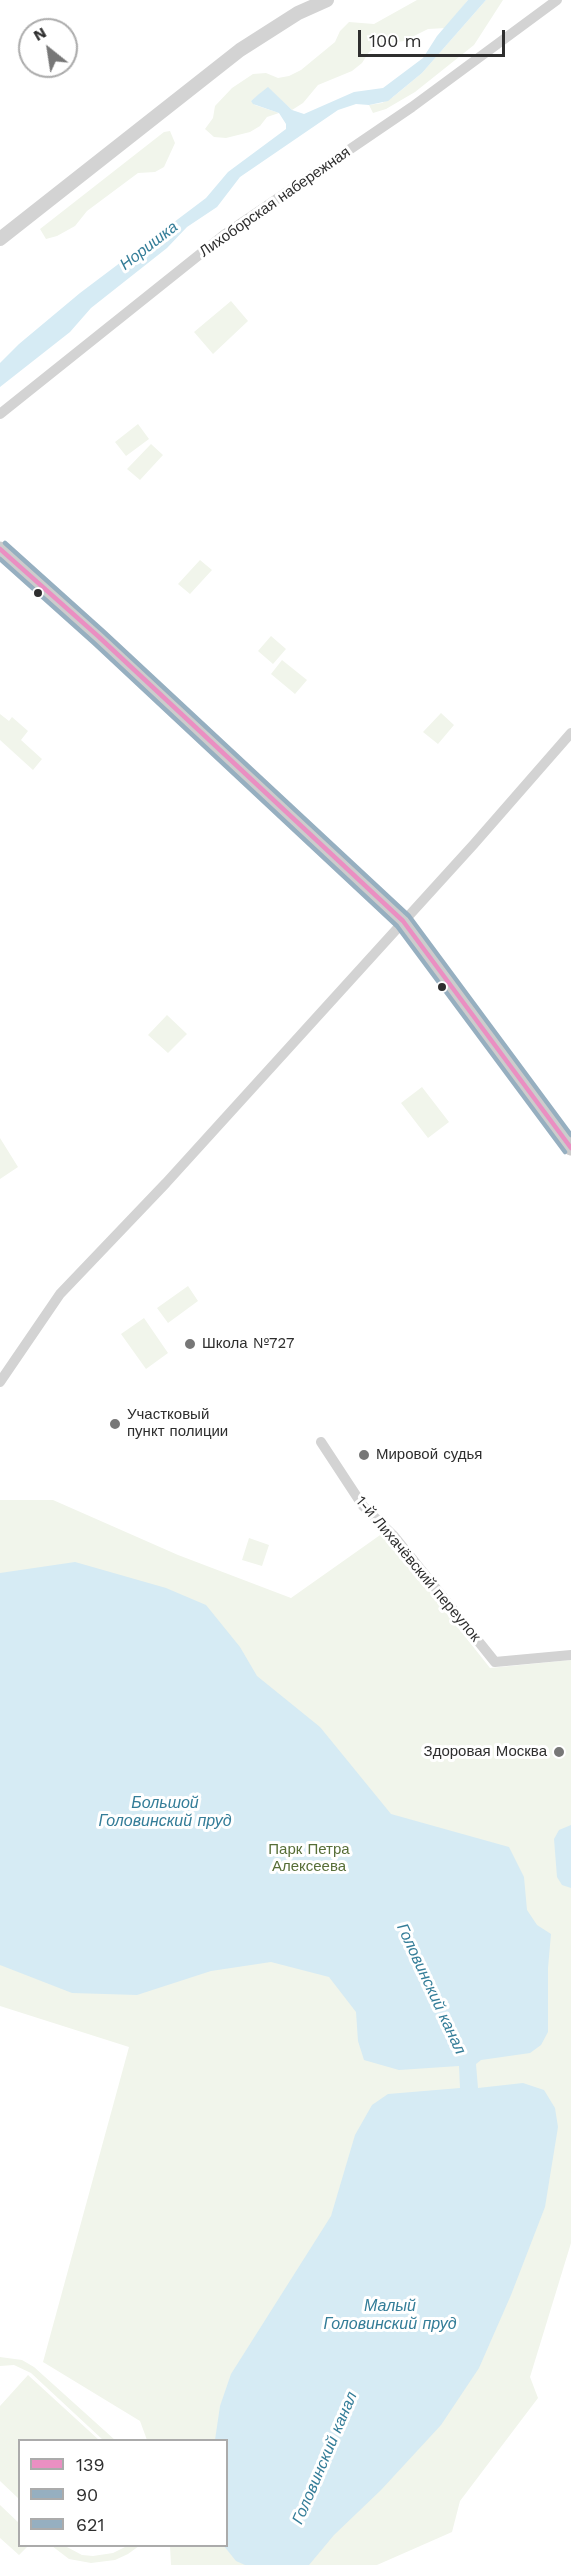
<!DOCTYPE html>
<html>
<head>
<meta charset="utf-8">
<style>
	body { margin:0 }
	#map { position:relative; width:571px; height:2565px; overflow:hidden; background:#fff; font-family:"Work Sans",sans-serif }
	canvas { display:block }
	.legend { position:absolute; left:18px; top:2439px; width:210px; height:108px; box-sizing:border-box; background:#fff; border:2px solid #ababab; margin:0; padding:8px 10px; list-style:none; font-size:18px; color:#2e2e2e }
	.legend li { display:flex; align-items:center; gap:12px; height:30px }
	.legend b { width:30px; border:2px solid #ababab }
	.north { position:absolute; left:18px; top:18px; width:60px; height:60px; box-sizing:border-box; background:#fff; border:2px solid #ababab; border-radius:50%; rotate:330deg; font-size:16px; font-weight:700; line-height:24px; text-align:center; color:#2e2e2e }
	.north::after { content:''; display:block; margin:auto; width:21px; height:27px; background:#777; clip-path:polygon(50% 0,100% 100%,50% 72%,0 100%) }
	.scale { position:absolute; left:358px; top:30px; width:147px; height:27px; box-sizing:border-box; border:3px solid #2e2e2e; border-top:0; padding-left:8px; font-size:18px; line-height:21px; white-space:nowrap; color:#2e2e2e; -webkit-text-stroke:4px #fff; paint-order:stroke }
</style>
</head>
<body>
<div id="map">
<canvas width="571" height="2565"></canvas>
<ul class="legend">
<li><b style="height:8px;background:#ea8fc2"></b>139</li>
<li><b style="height:8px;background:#96afc0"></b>90</li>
<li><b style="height:8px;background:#96afc0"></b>621</li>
</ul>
<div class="north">N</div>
<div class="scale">100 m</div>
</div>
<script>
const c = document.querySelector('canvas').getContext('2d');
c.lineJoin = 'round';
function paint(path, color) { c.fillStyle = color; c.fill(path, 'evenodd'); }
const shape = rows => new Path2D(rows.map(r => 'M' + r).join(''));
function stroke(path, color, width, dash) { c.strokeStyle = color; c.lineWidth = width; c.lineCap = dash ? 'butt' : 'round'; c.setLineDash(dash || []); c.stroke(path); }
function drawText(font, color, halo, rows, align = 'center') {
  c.font = font + ' "Work Sans",sans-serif'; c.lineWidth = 6; c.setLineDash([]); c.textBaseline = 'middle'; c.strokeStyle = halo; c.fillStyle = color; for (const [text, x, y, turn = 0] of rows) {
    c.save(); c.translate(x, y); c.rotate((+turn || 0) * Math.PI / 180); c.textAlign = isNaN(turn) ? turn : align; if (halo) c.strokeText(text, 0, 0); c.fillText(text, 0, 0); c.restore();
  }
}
paint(shape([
	[417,0,468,0,446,28,428,29,404,41,380,45,369,52,362,63,352,71,318,85,303,103,292,110,268,88,251,101,255,105,279,113,267,117,260,126,250,132,226,138,214,137,205,129,213,118,215,106,232,88,253,74,266,73,278,78,289,76,301,70,335,42,340,31,349,22,374,24],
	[486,0,503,0,474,45,415,92,386,109,373,113,369,105,382,103,393,97,422,73],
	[170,131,175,143,164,167,155,172,138,173,87,211,75,226,57,236,46,239,40,229,164,132],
	[231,301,248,321,213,354,194,332],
	[138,424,149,439,126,456,115,442],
	[151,444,163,455,140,480,127,469],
	[200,560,212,570,190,594,178,584],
	[271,636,286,649,273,664,258,651],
	[282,660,307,680,295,694,271,674],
	[441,713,454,725,438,744,423,732],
	[0,714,9,721,12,717,28,731,21,740,42,759,33,770,0,740],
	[167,1015,187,1034,168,1053,148,1035],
	[422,1087,449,1122,428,1138,401,1103],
	[0,1138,18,1167,0,1179],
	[188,1286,198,1301,168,1323,157,1308],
	[144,1318,168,1353,146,1369,121,1334],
	[0,1500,53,1500,178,1555,291,1598,383,1533,490,1668,571,1660,571,2243,530,2377,538,2398,460,2501,452,2532,377,2565,171,2565,170,2546,226,2546,226,2440,147,2440,140,2421,43,2362,129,2047,0,2006],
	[249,1538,269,1545,262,1566,242,1560],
	[0,2357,22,2360,34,2367,115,2440,103,2440,31,2373,14,2365,0,2366],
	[28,2375,99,2440,20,2440,19,2499,0,2481,0,2406],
	[0,2505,19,2523,20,2546,28,2546,19,2555,0,2538],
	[52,2546,65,2546,82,2555,93,2556,113,2553,127,2546,139,2546,128,2554,115,2560,91,2563,69,2559]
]), '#f1f5eb');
paint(shape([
	[468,0,486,0,422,73,388,101,369,105,356,104,338,110,240,177,217,207,187,227,167,248,91,308,70,332,0,387,0,363,19,344,80,293,206,198,228,172,286,129,286,124,279,113,253,104,251,101,259,94,268,87,292,110,304,114,354,92,383,88,423,58,437,36],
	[75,1562,166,1588,206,1605,240,1647,257,1676,320,1727,391,1814,509,1847,524,1877,527,1910,537,1925,551,1934,548,1968,548,2032,541,2045,530,2053,481,2060,476,2064,478,2088,523,2083,544,2090,555,2108,558,2127,545,2207,511,2295,479,2368,441,2425,381,2490,334,2535,309,2565,245,2565,236,2561,224,2546,226,2546,226,2440,215,2440,220,2406,231,2374,331,2216,355,2135,372,2105,388,2094,460,2088,459,2066,399,2070,364,2060,358,2041,356,2012,329,1977,271,1962,211,1971,137,1995,72,1993,0,1965,0,1573],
	[571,1825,571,1888,562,1885,557,1877,554,1839,559,1830]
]), '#d6ebf4');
stroke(shape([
	[0,414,224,235,412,107,557,0],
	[0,1382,60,1294,166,1183,474,844,571,733],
	[321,1442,363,1506,393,1535,495,1662,571,1655]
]), '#d3d3d3', 10);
stroke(shape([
	[0,239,240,50,298,13,327,0]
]), '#d3d3d3', 14);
stroke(shape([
	[0,549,99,637,403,921,571,1148]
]), '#ccc', 15);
stroke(shape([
	[0,549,99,637,403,921,571,1148]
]), '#ea8fc2', 4.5);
stroke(shape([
	[0,559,94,643,397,926,565,1152]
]), '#96afc0', 4.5);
stroke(shape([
	[5,543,104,632,409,916,571,1135]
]), '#96afc0', 4.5);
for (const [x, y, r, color] of [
	[38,593,5,"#2e2e2e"],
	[442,987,5,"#2e2e2e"],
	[190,1344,6,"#777"],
	[115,1424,6,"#777"],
	[364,1455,6,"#777"],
	[559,1752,6,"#777"]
]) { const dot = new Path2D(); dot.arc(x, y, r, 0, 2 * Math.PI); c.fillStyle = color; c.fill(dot); stroke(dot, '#fff', 2); }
drawText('15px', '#2e2e2e', '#fff', [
	["Лихоборская набережная",275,202,-35],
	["1-й Лихачёвский переулок",418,1569,50]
]);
drawText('15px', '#2e2e2e', '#fff', [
	["Школа №727",202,1344],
	["Участковый",127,1415],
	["пункт полиции",127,1432],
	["Мировой судья",376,1455],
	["Здоровая Москва",547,1752,"right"]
], 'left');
drawText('15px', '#576e37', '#fff', [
	["Парк Петра",309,1850],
	["Алексеева",309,1867]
]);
drawText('italic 16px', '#347d98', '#fff', [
	["Норишка",149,246,-38],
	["Большой",165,1803],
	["Головинский пруд",165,1821],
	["Головинский канал",431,1989,65],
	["Малый",390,2306],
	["Головинский пруд",390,2324],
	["Головинский канал",325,2458,-67]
]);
</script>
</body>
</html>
